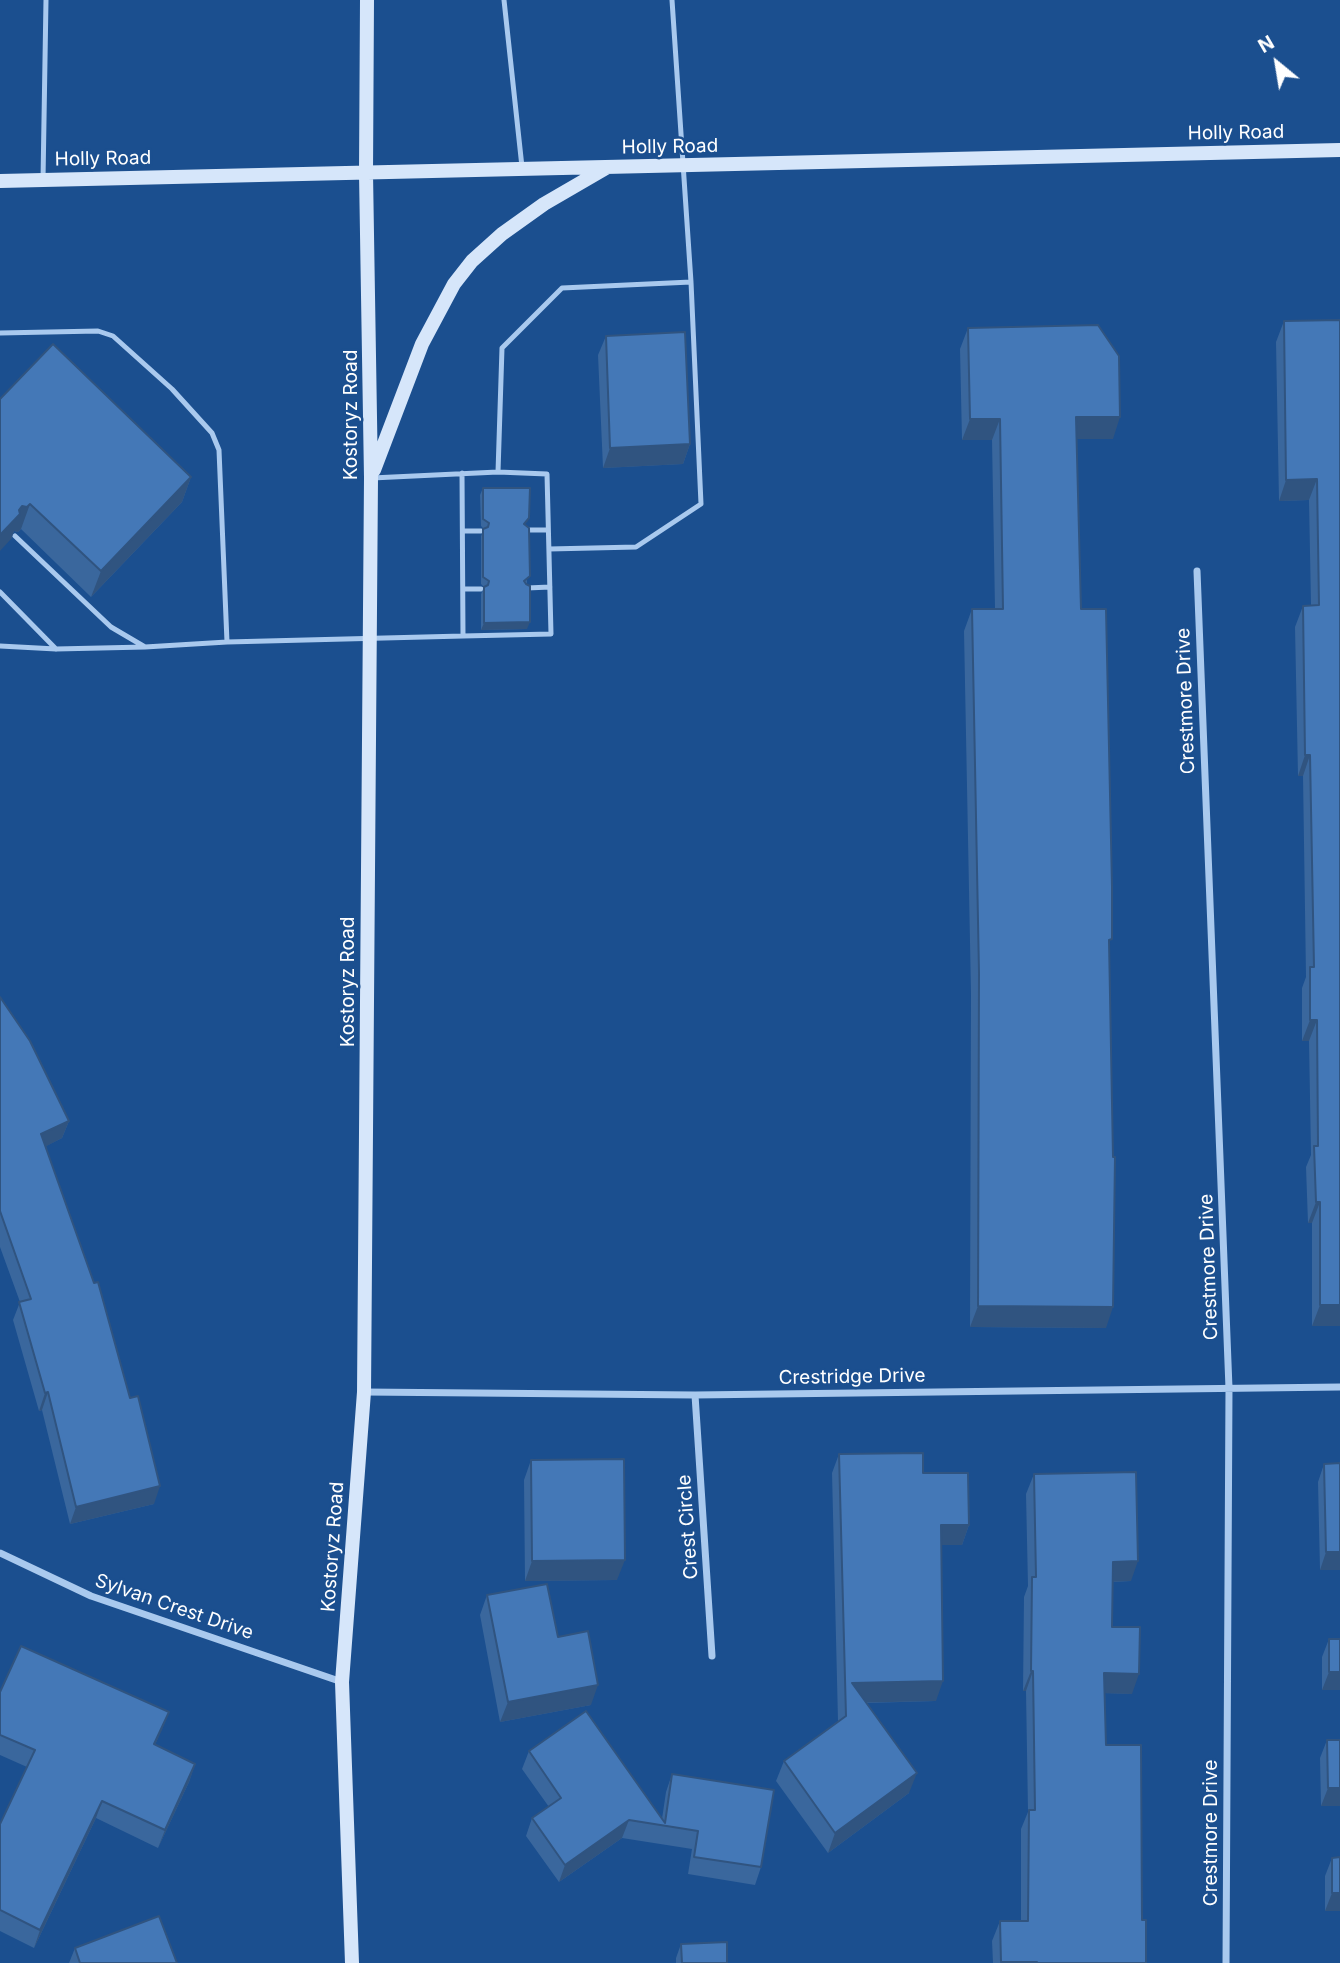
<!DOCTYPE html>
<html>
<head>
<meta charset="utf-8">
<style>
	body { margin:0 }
	#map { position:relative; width:1340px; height:1963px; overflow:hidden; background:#1b4f8f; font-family:Inter,sans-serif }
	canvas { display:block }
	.north { position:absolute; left:1242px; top:28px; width:70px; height:70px; -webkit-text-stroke:5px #1b4f8f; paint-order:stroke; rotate:330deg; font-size:19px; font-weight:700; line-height:28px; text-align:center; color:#fff }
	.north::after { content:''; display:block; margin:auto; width:24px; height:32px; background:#fff; clip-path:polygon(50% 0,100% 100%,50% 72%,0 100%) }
</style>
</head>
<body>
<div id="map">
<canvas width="1340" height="1963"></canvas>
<div class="north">N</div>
</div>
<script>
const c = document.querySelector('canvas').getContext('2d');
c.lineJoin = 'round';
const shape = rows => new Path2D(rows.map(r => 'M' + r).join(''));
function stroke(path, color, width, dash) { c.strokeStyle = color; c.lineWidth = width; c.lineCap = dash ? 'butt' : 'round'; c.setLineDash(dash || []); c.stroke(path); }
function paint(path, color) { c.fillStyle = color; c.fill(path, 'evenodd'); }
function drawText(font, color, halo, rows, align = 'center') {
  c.font = font + ' Inter,sans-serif'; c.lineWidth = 5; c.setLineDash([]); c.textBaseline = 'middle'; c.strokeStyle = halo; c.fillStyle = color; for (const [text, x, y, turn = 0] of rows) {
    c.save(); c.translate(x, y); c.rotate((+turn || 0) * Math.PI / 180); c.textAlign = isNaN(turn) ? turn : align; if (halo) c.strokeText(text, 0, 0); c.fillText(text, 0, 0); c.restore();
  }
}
stroke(shape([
	[504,0,522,167],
	[43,180,46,0],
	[0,333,98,331,113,336,172,389,212,433,219,450,227,642,463,636,462,473],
	[498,472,502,348,562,288,691,282],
	[372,478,498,472,547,474,551,634,463,636],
	[527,530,548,530],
	[463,531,481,531],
	[15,536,111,627,145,647],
	[549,549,636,547,701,504,691,282,672,0],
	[527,588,550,587],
	[463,589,481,589],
	[0,592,56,649],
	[0,646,56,649,145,647,227,642]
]), '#a9c9ee', 5);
stroke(shape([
	[1197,571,1229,1388,1226,1963],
	[365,1392,695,1395,1340,1387],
	[695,1395,712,1656],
	[0,1553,91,1596,342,1682]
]), '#a9c9ee', 7);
stroke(shape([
	[0,181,1340,150],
	[374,470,422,344,454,284,472,261,502,234,544,204,606,168],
	[352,1963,342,1682,364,1392,371,478,366,173,367,0]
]), '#d6e6fa', 14);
paint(shape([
	[1340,320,1340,1326,1312,1326,1312,1223,1308,1223,1306,1167,1311,1155,1309,1041,1302,1041,1302,988,1306,977,1303,776,1298,776,1295,627,1303,606,1311,605,1309,500,1279,501,1276,342,1284,321],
	[968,328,1113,439,1076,439,1081,609,1109,947,1106,1328,970,1327,971,994,964,631,972,609,995,609,992,440,962,440,960,349],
	[606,336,690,444,683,464,603,468,598,355],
	[0,399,191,477,182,502,91,597,21,529,18,532,14,531,11,539],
	[483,488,526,525,527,583,526,584,527,629,481,630,481,594,484,587,481,584,481,536,484,529,481,526,480,495],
	[0,997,69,1121,62,1138,46,1146,154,1504,70,1524,42,1410,39,1411,13,1320,20,1302,0,1247],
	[839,1454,923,1473,969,1525,962,1545,941,1545,936,1701,866,1703,909,1793,828,1853,776,1781,784,1761,838,1721,832,1473],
	[531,1460,617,1580,525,1581,524,1480],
	[1324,1464,1340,1570,1320,1570,1318,1482],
	[1034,1474,1131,1581,1113,1582,1112,1627,1132,1694,1105,1693,1106,1745,1142,1920,1146,1963,993,1963,992,1941,1000,1921,1021,1921,1021,1829,1028,1812,1026,1691,1023,1691,1024,1597,1028,1586,1026,1494],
	[487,1595,558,1637,591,1705,500,1722,480,1615],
	[1329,1639,1340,1639,1340,1690,1322,1690,1322,1657],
	[0,1692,169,1712,155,1745,195,1764,189,1782,158,1848,96,1818,34,1948,0,1931,0,1824,27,1767,0,1755],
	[1327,1740,1340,1806,1321,1806,1320,1758],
	[529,1751,662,1819,666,1792,672,1774,761,1867,755,1885,688,1874,692,1849,622,1838,559,1882,526,1836,532,1818,549,1807,522,1769],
	[1332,1858,1340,1911,1325,1911,1325,1876],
	[681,1944,727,1963,676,1963,676,1958],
	[75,1948,177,1963,69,1963]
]), '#3a679d');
paint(shape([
	[1076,417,1120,417,1113,439,1068,439],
	[970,419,1000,419,992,440,962,440],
	[690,444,683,464,603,468,610,448],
	[191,477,182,502,91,597,101,571],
	[1317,479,1309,500,1279,501,1286,480],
	[30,504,21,529,18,532,14,531,11,539,0,551,0,535,22,506],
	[530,622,527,629,481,630,484,623],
	[1305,755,1310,755,1303,776,1298,776],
	[1310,1020,1317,1020,1309,1041,1302,1041],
	[69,1121,62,1138,35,1152,41,1134],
	[1316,1202,1320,1202,1312,1223,1308,1223],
	[1320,1305,1340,1305,1340,1326,1312,1326],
	[978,1306,1113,1307,1106,1328,970,1327],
	[48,1392,42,1410,39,1411,45,1393],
	[160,1486,154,1504,70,1524,76,1507],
	[941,1525,969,1525,962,1545,933,1545],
	[1326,1552,1340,1552,1340,1570,1320,1570],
	[625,1560,617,1580,525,1581,532,1561],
	[1138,1561,1131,1581,1106,1582,1113,1562],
	[1031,1671,1033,1671,1026,1691,1023,1691],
	[1329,1672,1340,1672,1340,1690,1322,1690],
	[1104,1673,1139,1674,1132,1694,1097,1693],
	[943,1681,936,1701,845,1703,852,1683],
	[598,1685,591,1705,500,1722,508,1702],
	[169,1712,162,1730,147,1762,154,1744],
	[195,1764,189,1782,158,1848,165,1830],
	[917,1773,909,1793,828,1853,835,1833],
	[1328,1788,1340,1788,1340,1806,1321,1806],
	[102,1801,96,1818,34,1948,40,1930],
	[629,1820,622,1838,559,1882,565,1865],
	[1332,1893,1340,1893,1340,1911,1325,1911],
	[1001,1962,1037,1962,1036,1963,1000,1963]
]), '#305480');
const building = shape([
	[1340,320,1340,1305,1320,1305,1320,1202,1316,1202,1314,1146,1318,1146,1317,1020,1310,1020,1310,967,1314,967,1310,755,1305,755,1303,606,1319,605,1317,479,1286,480,1284,321,1340,320],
	[1098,325,1119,356,1120,417,1076,417,1081,609,1106,609,1112,886,1112,939,1109,940,1113,1157,1115,1157,1113,1307,978,1306,979,973,972,609,1003,609,1000,419,970,419,968,328,1098,325],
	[685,332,690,444,610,448,606,336,685,332],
	[53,344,191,477,101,571,30,504,27,507,22,506,19,510,20,514,0,535,0,399,53,344],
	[483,488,530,488,529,518,524,524,529,528,530,576,524,581,526,584,530,586,530,622,484,623,484,587,488,585,489,581,483,577,483,529,488,527,489,523,483,519,483,488],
	[0,997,30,1041,69,1121,41,1134,94,1283,98,1282,130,1398,138,1396,160,1486,76,1507,48,1392,45,1393,19,1302,31,1299,0,1211,0,997],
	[923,1453,923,1473,968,1473,969,1525,941,1525,943,1681,852,1683,917,1773,835,1833,784,1761,846,1716,839,1454,923,1453],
	[624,1459,625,1560,532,1561,531,1460,624,1459],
	[1340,1463,1340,1552,1326,1552,1324,1464,1340,1463],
	[1136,1472,1138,1561,1113,1562,1112,1627,1140,1627,1139,1674,1104,1673,1106,1745,1141,1745,1142,1920,1146,1920,1146,1963,1037,1963,1037,1962,1001,1962,1000,1921,1028,1921,1029,1810,1035,1810,1033,1671,1031,1671,1032,1577,1036,1577,1034,1474,1136,1472],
	[547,1584,558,1637,588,1631,598,1685,508,1702,487,1595,547,1584],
	[1329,1639,1340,1639,1340,1672,1329,1672,1329,1639],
	[21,1646,169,1712,154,1744,195,1764,165,1830,102,1801,40,1930,0,1910,0,1824,35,1750,0,1735,0,1692,21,1646],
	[586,1711,665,1823,672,1774,774,1790,761,1867,694,1857,698,1831,629,1820,565,1865,532,1818,561,1798,529,1751,586,1711],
	[1327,1740,1340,1740,1340,1788,1328,1788,1327,1740],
	[1340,1857,1340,1893,1332,1893,1332,1858,1340,1857],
	[159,1916,177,1963,80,1963,75,1948,159,1916],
	[727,1942,727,1963,682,1963,681,1944,727,1942]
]);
paint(building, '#4478b7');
stroke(building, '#305480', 2);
drawText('19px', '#fff', '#1b4f8f', [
	["Holly Road",1236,133,-1],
	["Holly Road",670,147,-1],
	["Holly Road",103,159,-1],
	["Kostoryz Road",351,415,-90],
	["Crestmore Drive",1186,701,-92],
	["Kostoryz Road",348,982,-90],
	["Crestmore Drive",1209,1267,-92],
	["Crestridge Drive",852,1377,-1],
	["Crest Circle",688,1527,-94],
	["Kostoryz Road",333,1547,-86],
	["Sylvan Crest Drive",174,1607,19],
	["Crestmore Drive",1211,1833,-90]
]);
</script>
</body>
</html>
